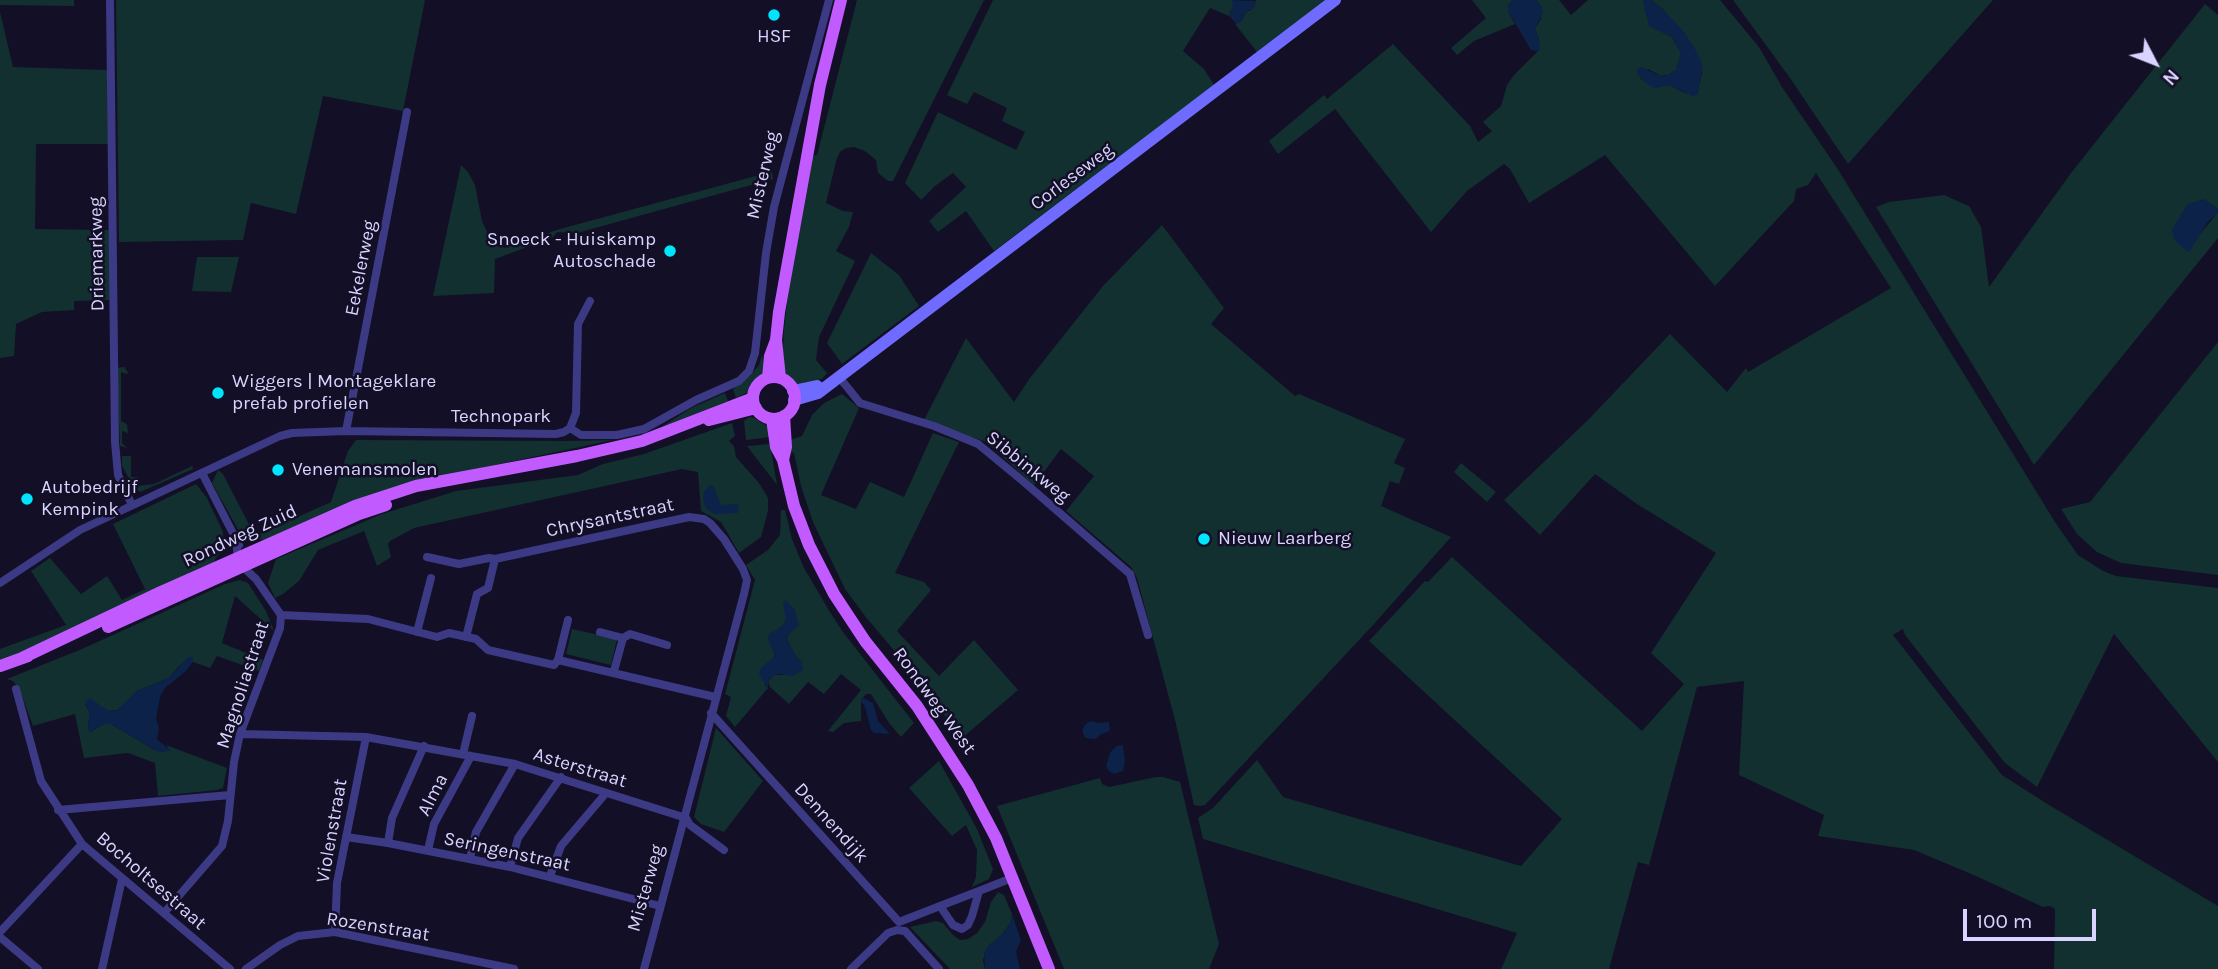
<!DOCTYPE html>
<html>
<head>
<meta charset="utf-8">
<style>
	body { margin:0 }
	#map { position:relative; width:2218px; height:969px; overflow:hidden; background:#130f26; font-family:Karla,sans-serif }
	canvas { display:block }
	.north { position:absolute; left:2120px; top:28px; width:70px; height:70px; -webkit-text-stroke:5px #130f26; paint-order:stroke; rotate:132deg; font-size:19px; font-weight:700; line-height:28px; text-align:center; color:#d9d4ff }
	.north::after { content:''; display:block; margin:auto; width:24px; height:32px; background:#d9d4ff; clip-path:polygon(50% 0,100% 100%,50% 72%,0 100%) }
	.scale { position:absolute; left:1963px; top:909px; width:133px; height:32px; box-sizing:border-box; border:4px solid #d9d4ff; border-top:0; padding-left:9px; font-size:21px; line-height:24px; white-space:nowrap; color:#d9d4ff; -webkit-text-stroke:5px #130f26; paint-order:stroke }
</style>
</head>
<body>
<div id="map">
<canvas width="2218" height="969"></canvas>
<div class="north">N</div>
<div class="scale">100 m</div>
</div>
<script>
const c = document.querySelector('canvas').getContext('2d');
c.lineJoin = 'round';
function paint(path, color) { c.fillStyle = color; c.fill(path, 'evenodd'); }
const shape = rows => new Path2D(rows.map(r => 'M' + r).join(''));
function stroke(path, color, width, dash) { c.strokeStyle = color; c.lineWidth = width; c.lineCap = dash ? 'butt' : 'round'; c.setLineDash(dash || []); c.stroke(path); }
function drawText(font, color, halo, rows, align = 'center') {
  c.font = font + ' Karla,sans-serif'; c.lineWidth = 5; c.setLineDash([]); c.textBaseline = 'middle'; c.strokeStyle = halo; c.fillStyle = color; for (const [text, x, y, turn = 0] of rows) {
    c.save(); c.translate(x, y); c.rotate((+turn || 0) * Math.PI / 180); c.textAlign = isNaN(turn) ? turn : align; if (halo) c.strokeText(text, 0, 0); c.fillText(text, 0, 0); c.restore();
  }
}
paint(shape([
	[0,0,74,0,74,6,0,5],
	[116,0,425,0,403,111,323,96,296,214,251,203,243,240,119,242],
	[857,0,984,0,893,181,888,181,878,173,876,160,865,151,854,147,846,148,840,152,837,158,826,203,843,211,853,212,849,227,836,251,855,261,819,337,816,360,827,373,823,378,813,383,798,385,788,377,782,368,784,329,792,257,811,156,817,155],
	[993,0,1232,0,1234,5,1229,16,1210,8,1183,51,1204,69,1214,85,994,251,966,211,938,232,929,221,966,187,953,173,935,186,921,200,905,183,938,112,1016,150,1025,132,1002,121,1007,108,974,92,967,104,947,95],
	[1256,0,1326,0,1257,52,1235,24,1242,20,1246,12,1251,10],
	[1472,0,1513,0,1508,6,1508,11,1515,24,1474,41,1457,55,1451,48,1486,18],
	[1536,0,1559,0,1571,15,1588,0,1643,0,1649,25,1672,37,1681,53,1676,70,1668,75,1661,76,1648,69,1640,78,1654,87,1670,85,1685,93,1697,95,1702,72,1664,10,1651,0,1720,0,1759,47,1782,87,1837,168,2055,522,2078,555,2103,571,2116,576,2218,588,2218,762,2114,634,2037,787,2005,763,1905,635,1903,629,1893,635,2002,775,2049,805,2218,906,2218,969,2054,969,2055,909,2050,906,2043,907,1976,876,1914,850,1818,836,1824,815,1739,775,1744,681,1697,687,1649,865,1638,862,1609,969,1501,969,1517,933,1203,839,1198,818,1213,808,1257,760,1283,797,1521,866,1562,819,1369,641,1425,581,1428,582,1452,557,1642,731,1684,684,1651,653,1716,553,1637,504,1595,474,1540,535,1504,500,1588,420,1670,334,1727,392,1746,368,1748,372,1891,288,1816,173,1808,185,1796,189,1794,201,1715,286,1605,155,1529,203,1510,169,1504,164,1467,191,1431,232,1335,109,1278,154,1269,141,1324,95,1327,99,1393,44,1470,126,1478,142,1492,131,1483,122,1501,106,1507,85,1514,75,1538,51,1539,40,1535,28,1541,19,1541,6],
	[1733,0,1993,0,1848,164,1790,78],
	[2205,4,2218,15,2218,209,2203,199,2192,244,2218,212,2218,238,2034,465,1876,207,1889,202,1944,195,1969,206,1981,227,1989,287,2071,173],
	[0,12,13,67,107,70,108,144,36,144,35,229,109,230,110,300,74,301,74,310,42,312,16,324,14,356,0,358],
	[461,165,468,172,475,185,482,221,489,236,504,248,560,229,752,177,772,172,773,179,577,233,557,232,552,238,495,259,494,293,433,296],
	[1162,225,1224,308,1211,324,1295,396,1299,394,1405,439,1394,463,1405,468,1399,484,1390,481,1381,506,1451,537,1374,624,1205,805,1200,806,1194,805,1176,724,1137,578,1131,567,1066,511,1094,476,1061,449,1034,485,986,442,924,420,966,338,1014,402,1030,378,1103,286],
	[871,253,899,275,919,306,842,364,827,343],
	[197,257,239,257,231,292,192,291],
	[2218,342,2218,575,2121,563,2097,552,2077,534,2061,509,2090,502],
	[762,355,765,369,761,376,755,382,750,391,736,398,733,389,750,376,759,365],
	[124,367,128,372,127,374,121,372,121,421,127,424,128,433,122,431,122,443,127,448,120,446,117,368],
	[725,393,728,401,660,428,691,408],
	[842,394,859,408,821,495,856,509,870,482,904,497,933,433,959,442,895,573,924,582,931,590,897,631,939,676,974,640,1018,690,961,739,924,686,865,616,845,589,813,522,801,486,794,453,788,451,787,441,802,436,812,415,824,403],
	[749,417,754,418,767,426,771,437,746,440,744,421],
	[732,423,735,436,729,441,734,446,736,457,759,483,768,498,768,511,761,537,739,553,721,522,701,511,698,472,682,469,414,528,390,541,388,544,391,557,377,566,364,531,318,550,299,581,283,594,275,598,268,583,276,559,382,514,456,491,578,475,603,464,644,454],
	[356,440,568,441,613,440,429,479,267,540,254,539,240,533,212,483,218,470,223,474,255,536,331,502,348,451],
	[770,444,777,485,747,446],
	[122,456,131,456,131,477,138,477,137,486,154,484,192,466,193,469,140,492,134,488,122,466],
	[1461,463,1496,492,1487,502,1454,472],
	[196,484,207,498,223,532,223,550,215,559,214,565,33,649,0,660,0,649,66,625,31,571,50,558,81,594,107,576,122,600,145,589,113,524],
	[781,510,785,510,792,539,804,568,830,612,843,632,914,723,901,737,889,723,871,694,866,694,861,700,861,721,844,723,833,732,828,731,861,690,841,674,824,694,808,682,789,704,770,687,768,682,774,675,785,675,802,663,795,655,787,640,788,635,796,627,787,614,785,623,777,630,774,659,765,665,765,685,768,688,735,727,726,716,731,697,725,694,755,580,746,565,768,550,780,535],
	[240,580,248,583,266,611,274,631,235,596,222,643,263,660,259,671,217,656,210,668,193,662,193,657,179,666,169,678,137,691,118,710,108,711,98,705,85,704,90,713,88,727,90,732,104,724,111,724,155,750,169,749,166,745,227,768,223,788,217,790,158,796,155,763,128,753,84,758,75,714,33,726,19,688,13,681,7,679,82,649,225,584],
	[572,629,617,639,611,665,566,654],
	[716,728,763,781,724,832,701,824,694,817],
	[939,761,977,829,993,869,989,879,972,887,976,877,977,850,966,825,952,836,909,788],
	[1156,777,1163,777,1180,782,1219,944,1209,969,1064,969,997,806,1100,778,1102,784,1109,787],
	[998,892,1004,895,1012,914,1011,922,1002,935,987,947,983,960,985,969,950,969,910,927,936,921,943,923,953,935,960,940,968,939,977,933,985,922,991,902]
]), '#12302f');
paint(shape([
	[1232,0,1256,1,1255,7,1246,12,1240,23,1237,24,1229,16,1233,8],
	[1513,0,1536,0,1541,6,1543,13,1535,28,1539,40,1540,49,1538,51,1531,50,1508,11,1508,6],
	[1643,0,1651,0,1664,10,1684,32,1694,47,1703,65,1697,95,1692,96,1670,85,1655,88,1647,84,1637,73,1637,69,1641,67,1661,76,1668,75,1676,70,1681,53,1672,37,1649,26],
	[2203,199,2218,209,2218,212,2207,223,2190,251,2188,252,2174,240,2172,229,2187,205],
	[710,485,714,487,721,505,737,504,739,507,738,513,714,514,706,508,703,500,704,491],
	[786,600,795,610,799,625,788,635,787,640,795,655,802,663,803,670,792,676,779,674,774,675,768,682,768,688,759,674,761,668,775,656,768,639,769,634,780,628,786,620,783,603],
	[188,657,193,657,193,662,186,671,165,688,160,697,156,719,159,728,157,739,171,751,159,752,111,724,104,724,90,732,88,728,90,713,85,704,87,700,90,698,108,711,118,710,137,691,169,678],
	[862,697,873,703,878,721,890,734,874,733,871,730,865,707,861,701],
	[1091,721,1099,723,1109,722,1110,731,1101,734,1096,739,1085,738,1082,730,1086,724],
	[1123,745,1125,761,1123,771,1114,774,1109,771,1106,766,1110,753,1116,746],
	[1012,914,1021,940,1016,952,1020,969,985,969,984,953,987,947,1002,935,1011,922]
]), '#0c2248');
stroke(shape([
	[110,0,115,442,118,475,132,505],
	[839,377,860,403,934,426,978,444,1024,482,1130,574,1148,635],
	[570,428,581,435,617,435,644,429,696,400,739,381,749,371,755,353,766,253,774,207,829,0],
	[346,431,407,112],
	[202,473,239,545],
	[427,557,459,564,489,558,495,559],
	[0,583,80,530,280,436,292,433,346,431,556,434,564,432,570,428,576,413,578,324,590,301],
	[281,615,368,619,437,637,449,633,476,639,488,650,554,665,558,660,715,697],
	[417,632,431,578],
	[600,632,623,638],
	[466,637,477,594,488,588,495,559,689,517,704,519,710,523,724,539,743,569,747,580,744,594,644,969],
	[558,660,568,620],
	[614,671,623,638,630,634,667,645],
	[16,689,41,781,82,844,230,969],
	[711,713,899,922,940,906,979,891,972,916,968,925,962,929,953,925,940,906],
	[240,734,366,737,515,764,686,818,690,825,724,850],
	[463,754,472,716],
	[58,810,230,795],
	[346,837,388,843,510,867,660,906],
	[388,843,392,818,424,746],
	[428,850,434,824,471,756],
	[470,858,476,832,515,764],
	[510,867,518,838,561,777],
	[550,876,561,846,606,793],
	[979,891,1012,878],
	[164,913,222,846,228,821,234,762,240,734,280,628,281,615,256,579,243,567,238,558,236,542],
	[0,932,82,844],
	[335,932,337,883,366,737],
	[0,937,38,969],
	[102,969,122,879],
	[246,969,280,945,298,936,335,932,514,969],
	[851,969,888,933,897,930,905,931,939,969]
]), '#3d3a85', 8);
stroke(shape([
	[793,391,817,386],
	[794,400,818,393,839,377,1335,0]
]), '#6f6bff', 12);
stroke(shape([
	[776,340,780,378],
	'753 398a21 21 0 1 1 42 0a21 21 0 1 1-42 0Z',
	[768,378,770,356,776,340,779,312,820,85,841,0],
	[772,419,776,447,783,460,794,506,809,545,834,594,865,641,917,706,968,785,996,838,1049,969],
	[709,420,756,408],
	[783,460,786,447,784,416],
	[108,627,359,514,386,505],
	[22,658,161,592,355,506,416,486,577,456,642,441,753,398],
	[0,666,28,656]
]), '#c25bff', 12);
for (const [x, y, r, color] of [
	[774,15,7,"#00e5ff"],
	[670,251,7,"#00e5ff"],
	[218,393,7,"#00e5ff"],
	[278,470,7,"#00e5ff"],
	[27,499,7,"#00e5ff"],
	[1204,539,7,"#00e5ff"]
]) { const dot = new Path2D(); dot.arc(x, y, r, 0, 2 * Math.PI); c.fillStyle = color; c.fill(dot); stroke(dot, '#130f26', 2.5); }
drawText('19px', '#d9d4ff', '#130f26', [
	["HSF",774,37,"center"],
	["Snoeck - Huiskamp",656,240,"right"],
	["Autoschade",656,262,"right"],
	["Wiggers | Montageklare",232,382],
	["prefab profielen",232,404],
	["Venemansmolen",292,470],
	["Autobedrijf",41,488],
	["Kempink",41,510],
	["Nieuw Laarberg",1218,539]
], 'left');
drawText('19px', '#d9d4ff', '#130f26', [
	["Misterweg",763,175,-77],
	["Corleseweg",1072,177,-37],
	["Driemarkweg",97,254,-91],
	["Eekelerweg",361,268,-79],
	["Technopark",501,417],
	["Sibbinkweg",1028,467,39],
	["Chrysantstraat",610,518,-12],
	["Rondweg Zuid",240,536,-25],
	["Magnoliastraat",243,685,-72],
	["Rondweg West",934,701,54],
	["Asterstraat",580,768,17],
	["Alma",433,795,-63],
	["Dennendijk",831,823,48],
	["Violenstraat",332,831,-80],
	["Seringenstraat",507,852,12],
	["Bocholtsestraat",151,881,41],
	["Misterweg",646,888,-74],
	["Rozenstraat",378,927,9]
]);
</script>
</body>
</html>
